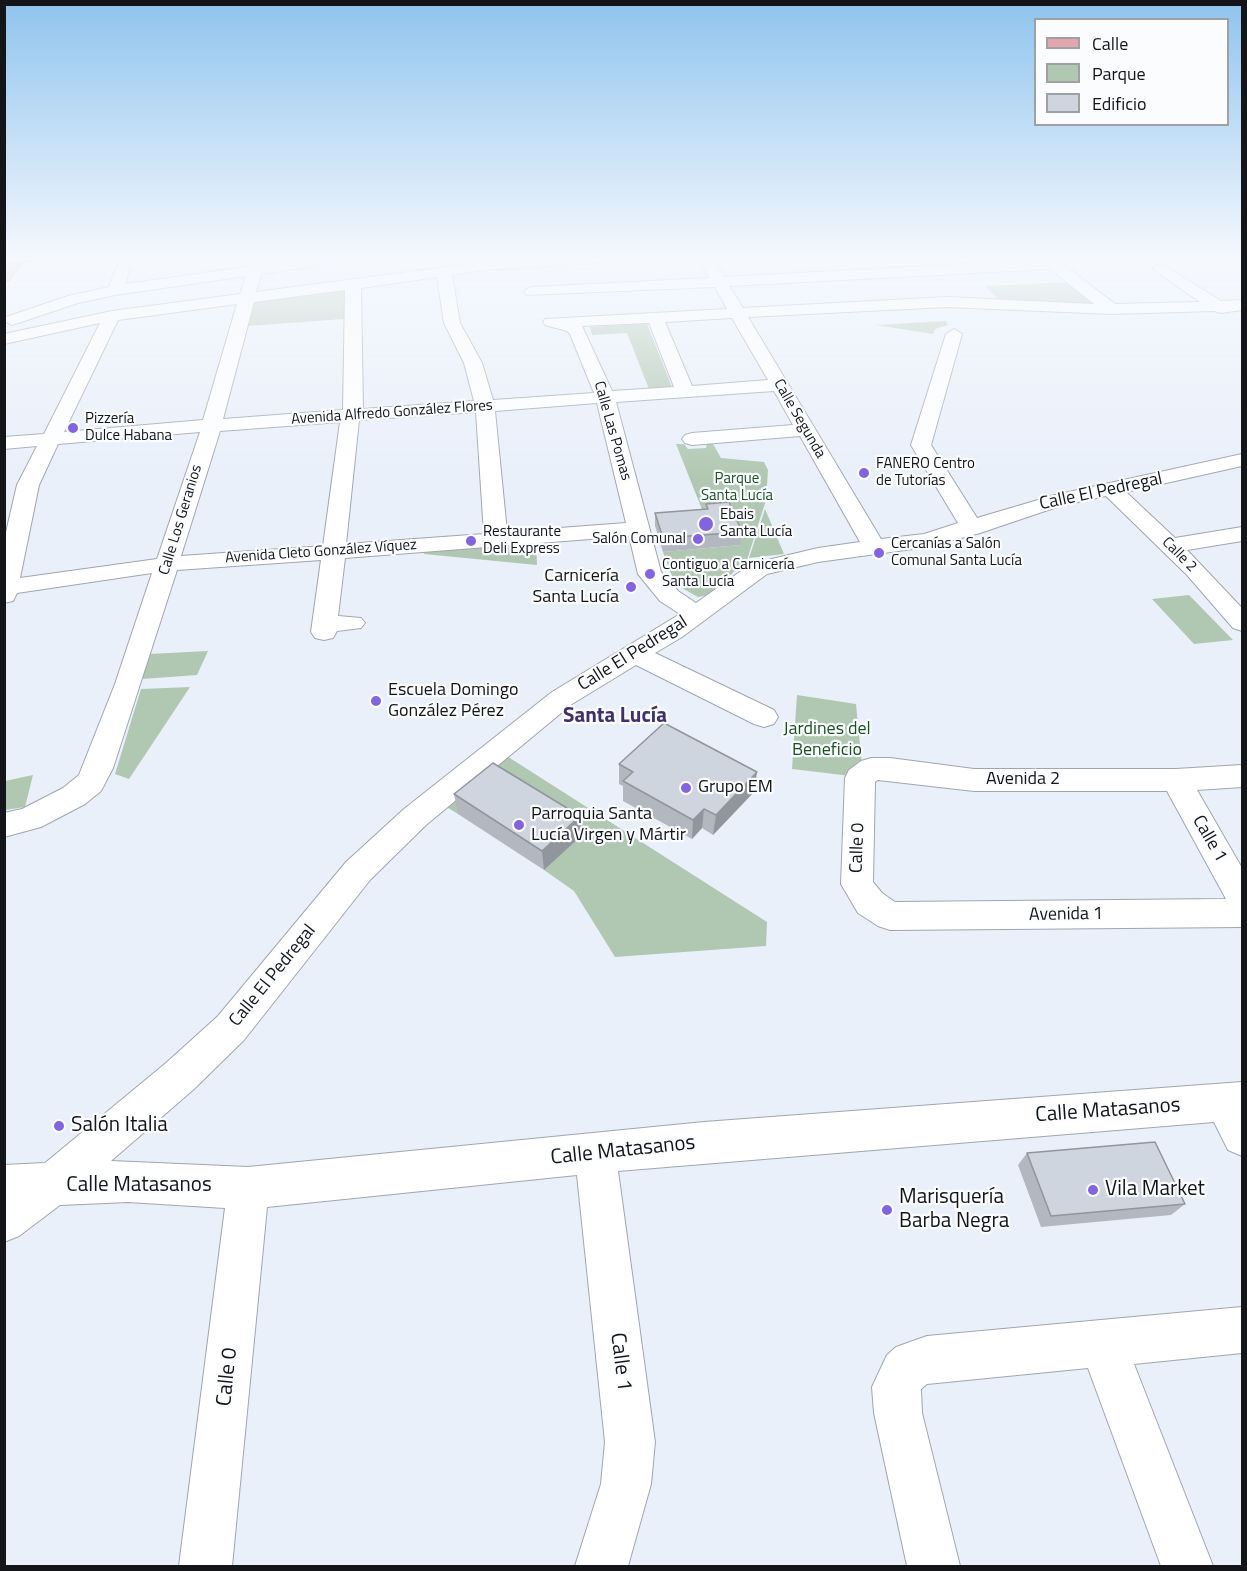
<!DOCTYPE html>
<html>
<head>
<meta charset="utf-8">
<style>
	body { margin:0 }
	#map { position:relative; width:1247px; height:1571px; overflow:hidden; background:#e9f0fa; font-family:"Titillium Web",sans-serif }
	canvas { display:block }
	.frame { position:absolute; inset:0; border:6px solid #131519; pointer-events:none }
	.legend { position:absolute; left:1034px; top:18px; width:195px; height:108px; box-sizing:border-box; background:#fbfcfe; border:2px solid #9ea0a2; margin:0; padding:8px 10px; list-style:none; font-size:18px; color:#131519 }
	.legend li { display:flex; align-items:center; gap:12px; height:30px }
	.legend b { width:30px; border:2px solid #9ea0a2 }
</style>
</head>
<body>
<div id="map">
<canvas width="1247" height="1571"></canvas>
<div class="frame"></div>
<ul class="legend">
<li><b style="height:8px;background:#e3a6b0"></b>Calle</li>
<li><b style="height:16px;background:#b0c7b1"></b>Parque</li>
<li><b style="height:16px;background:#cfd5df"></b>Edificio</li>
</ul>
</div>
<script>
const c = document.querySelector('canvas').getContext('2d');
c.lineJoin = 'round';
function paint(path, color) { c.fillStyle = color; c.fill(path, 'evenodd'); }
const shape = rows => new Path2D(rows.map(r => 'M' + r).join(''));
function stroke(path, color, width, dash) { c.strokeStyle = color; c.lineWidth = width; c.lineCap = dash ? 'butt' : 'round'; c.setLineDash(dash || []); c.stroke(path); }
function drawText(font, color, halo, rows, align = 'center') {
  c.font = font + ' "Titillium Web",sans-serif'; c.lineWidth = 4.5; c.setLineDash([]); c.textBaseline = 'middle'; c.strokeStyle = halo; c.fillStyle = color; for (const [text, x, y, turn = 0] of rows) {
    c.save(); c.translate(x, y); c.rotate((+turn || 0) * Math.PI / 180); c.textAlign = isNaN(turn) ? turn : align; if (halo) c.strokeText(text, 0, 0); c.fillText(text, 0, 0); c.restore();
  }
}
paint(shape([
	[1074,282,1100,305,999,300,985,286],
	[345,290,344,319,248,326,254,301],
	[946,321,948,325,935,329,933,334,876,325],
	[647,324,672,387,649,389,627,333,592,335,590,327],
	[712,442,721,458,764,462,768,470,766,500,747,560,708,595,698,597,680,587,671,574,663,552,740,545,705,517,676,444,684,444,688,449,706,448,707,443],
	[765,509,784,554,749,558],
	[536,542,537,565,424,554,423,550],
	[1189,595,1233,640,1194,644,1152,599],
	[208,651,197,675,142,679,149,654],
	[190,687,129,779,115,774,141,689],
	[797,695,856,704,862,765,851,776,792,769],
	[502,753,767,922,766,946,615,957,574,891,544,870,580,836,496,783,458,814,440,803],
	[33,775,25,807,5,810,5,781]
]), '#b0c7b1');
stroke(shape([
	[16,264,36,259]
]), '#7ba1b4', 3);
const minor = shape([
	[120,259,130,259,132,262,125,284,247,267,247,259,261,259,262,265,301,259,340,259,333,263,261,274,256,292,484,262,606,259,599,263,484,270,452,275,460,323,482,363,493,400,594,393,570,334,567,331,545,325,543,322,545,319,727,309,715,287,527,295,524,292,527,289,532,287,710,278,699,259,713,259,724,277,1056,259,1115,304,1200,302,1153,269,1155,266,1165,266,1221,301,1242,300,1242,310,1221,313,1214,311,1111,314,947,307,748,317,881,539,924,534,958,523,911,445,946,334,954,329,962,334,931,445,977,518,1055,495,1242,454,1242,466,1126,492,1175,538,1242,527,1242,541,1187,550,1242,608,1242,631,1233,628,1187,575,1106,496,1060,506,980,533,927,547,818,562,767,574,682,637,655,653,774,710,778,717,774,724,764,727,754,724,636,665,572,704,426,825,370,880,244,1040,194,1089,111,1161,248,1167,704,1122,1242,1082,1242,1156,1228,1150,1214,1122,618,1171,655,1442,651,1484,628,1566,575,1566,601,1484,605,1442,577,1175,267,1207,232,1566,179,1566,225,1208,128,1202,60,1205,19,1236,4,1242,4,1165,45,1163,166,1063,218,1016,346,862,404,809,552,692,680,614,660,601,638,574,629,536,345,558,338,616,361,618,365,623,361,628,337,631,333,638,324,640,315,638,311,632,321,560,177,570,113,768,101,791,85,804,41,827,4,837,4,813,22,809,63,788,79,775,115,684,152,573,17,593,13,601,4,603,4,541,17,485,37,446,4,449,4,437,44,434,100,323,4,344,4,334,112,311,240,294,246,276,115,295,78,303,12,325,4,321,6,317,68,296,109,287,120,259],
	[1050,269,1094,304,947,297,743,308,729,286,1050,269],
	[437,277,444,323,464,363,474,401,363,409,361,288,437,277],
	[345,290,343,410,223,419,254,302,345,290],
	[237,304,203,420,64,432,118,320,237,304],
	[732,318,768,380,692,386,665,322,732,318],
	[649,323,674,387,612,391,582,326,649,323],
	[774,391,793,425,692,433,685,435,682,439,685,443,692,445,800,436,860,542,818,548,751,564,696,603,678,591,661,572,616,402,774,391],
	[597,403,626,523,507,532,495,411,597,403],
	[476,412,484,534,346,544,359,420,476,412],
	[340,422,323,546,181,556,220,431,340,422],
	[200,432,157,559,20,578,39,485,58,444,200,432],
	[871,758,890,758,974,769,1176,769,1242,765,1242,787,1197,790,1242,868,1242,927,890,930,878,926,858,913,841,884,845,778,849,770,861,761,871,758],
	[878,780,974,791,1167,791,1226,899,895,902,882,893,873,882,875,782,878,780],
	[1242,1307,1242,1353,1134,1364,1213,1566,1161,1566,1088,1368,927,1384,921,1389,922,1413,960,1566,907,1566,874,1413,872,1387,887,1355,896,1347,927,1336,1242,1307]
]);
const major = shape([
	[9,259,25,259,10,280,4,282,4,265,9,259]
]);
stroke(minor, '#a0a6af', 2);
stroke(major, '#8e4c59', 1);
paint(minor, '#fff');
paint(major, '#e3a6b0');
paint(shape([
	[706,504,742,532,740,545,663,552,655,526,655,513,706,509],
	[619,764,754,792,713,835,702,828,692,839,623,801,623,786,619,784],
	[454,794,581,836,544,870,458,814],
	[1027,1153,1185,1204,1171,1215,1041,1227,1018,1165]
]), '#b2b7c0');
paint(shape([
	[757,772,754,792,713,835,716,815],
	[704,809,702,828,692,839,693,820],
	[580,816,581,836,544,870,542,851]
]), '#91959c');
const building = shape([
	[729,502,742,532,663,538,655,513,708,509,706,504,729,502],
	[664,723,757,772,716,815,704,809,693,820,623,781,633,772,619,764,664,723],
	[493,763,580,816,542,851,454,794,493,763],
	[1155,1142,1185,1204,1051,1216,1027,1153,1155,1142]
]);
paint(building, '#cfd5df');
stroke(building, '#91959c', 1.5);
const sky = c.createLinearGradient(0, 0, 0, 479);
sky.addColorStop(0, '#8ec4ee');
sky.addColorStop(0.54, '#f5f8fd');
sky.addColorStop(1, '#f5f8fd00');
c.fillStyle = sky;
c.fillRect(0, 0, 1247, 479);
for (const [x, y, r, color] of [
	[73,428,6,"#8364df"],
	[864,473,6,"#8364df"],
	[706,524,8,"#8364df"],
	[698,539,6,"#8364df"],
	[471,541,6,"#8364df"],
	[879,553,6,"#8364df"],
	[650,574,6,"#8364df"],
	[631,587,6,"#8364df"],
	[376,701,6,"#8364df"],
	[686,788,6,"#8364df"],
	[519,825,6,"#8364df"],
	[59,1126,6,"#8364df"],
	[1093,1190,6,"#8364df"],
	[887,1210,6,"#8364df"]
]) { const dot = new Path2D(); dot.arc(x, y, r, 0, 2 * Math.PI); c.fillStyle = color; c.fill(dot); stroke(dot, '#fbfcfe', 2); }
drawText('15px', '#131519', '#fbfcfe', [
	["Avenida Alfredo González Flores",392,413,-4],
	["Calle Segunda",799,419,60],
	["Calle Las Pomas",612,431,74],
	["Calle Los Geranios",181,520,-73],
	["Avenida Cleto González Víquez",321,552,-4],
	["Calle 2",1179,555,45]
]);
drawText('15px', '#131519', '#fbfcfe', [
	["Pizzería",85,419],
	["Dulce Habana",85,436],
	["FANERO Centro",876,464],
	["de Tutorías",876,481],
	["Ebais",720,515],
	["Santa Lucía",720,532],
	["Restaurante",483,532],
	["Deli Express",483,549],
	["Salón Comunal",686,539,"right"],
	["Cercanías a Salón",891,544],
	["Comunal Santa Lucía",891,561],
	["Contiguo a Carnicería",662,565],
	["Santa Lucía",662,582]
], 'left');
drawText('15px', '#195123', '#fbfcfe', [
	["Parque",737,479],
	["Santa Lucía",737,496]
]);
drawText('18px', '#131519', '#fbfcfe', [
	["Calle El Pedregal",1101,492,-12],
	["Calle El Pedregal",633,654,-32],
	["Avenida 2",1023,780],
	["Calle 1",1209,839,60],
	["Calle 0",858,848,-88],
	["Avenida 1",1066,915,-1],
	["Calle El Pedregal",273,976,-51]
]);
drawText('18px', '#131519', '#fbfcfe', [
	["Carnicería",619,577,"right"],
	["Santa Lucía",619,598,"right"],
	["Escuela Domingo",388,691],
	["González Pérez",388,712],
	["Grupo EM",698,788],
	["Parroquia Santa",531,815],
	["Lucía Virgen y Mártir",531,836]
], 'left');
drawText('18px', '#195123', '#fbfcfe', [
	["Jardines del",827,730],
	["Beneficio",827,751]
]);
drawText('bold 21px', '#3f316c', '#fbfcfe', [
	["Santa Lucía",615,717]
]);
drawText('21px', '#131519', '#fbfcfe', [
	["Calle Matasanos",1108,1111,-4],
	["Calle Matasanos",623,1151,-6],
	["Calle Matasanos",139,1186],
	["Calle 1",620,1362,83],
	["Calle 0",228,1377,-84]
]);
drawText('21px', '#131519', '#fbfcfe', [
	["Salón Italia",71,1126],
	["Vila Market",1105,1190],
	["Marisquería",899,1198],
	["Barba Negra",899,1222]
], 'left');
</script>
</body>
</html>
